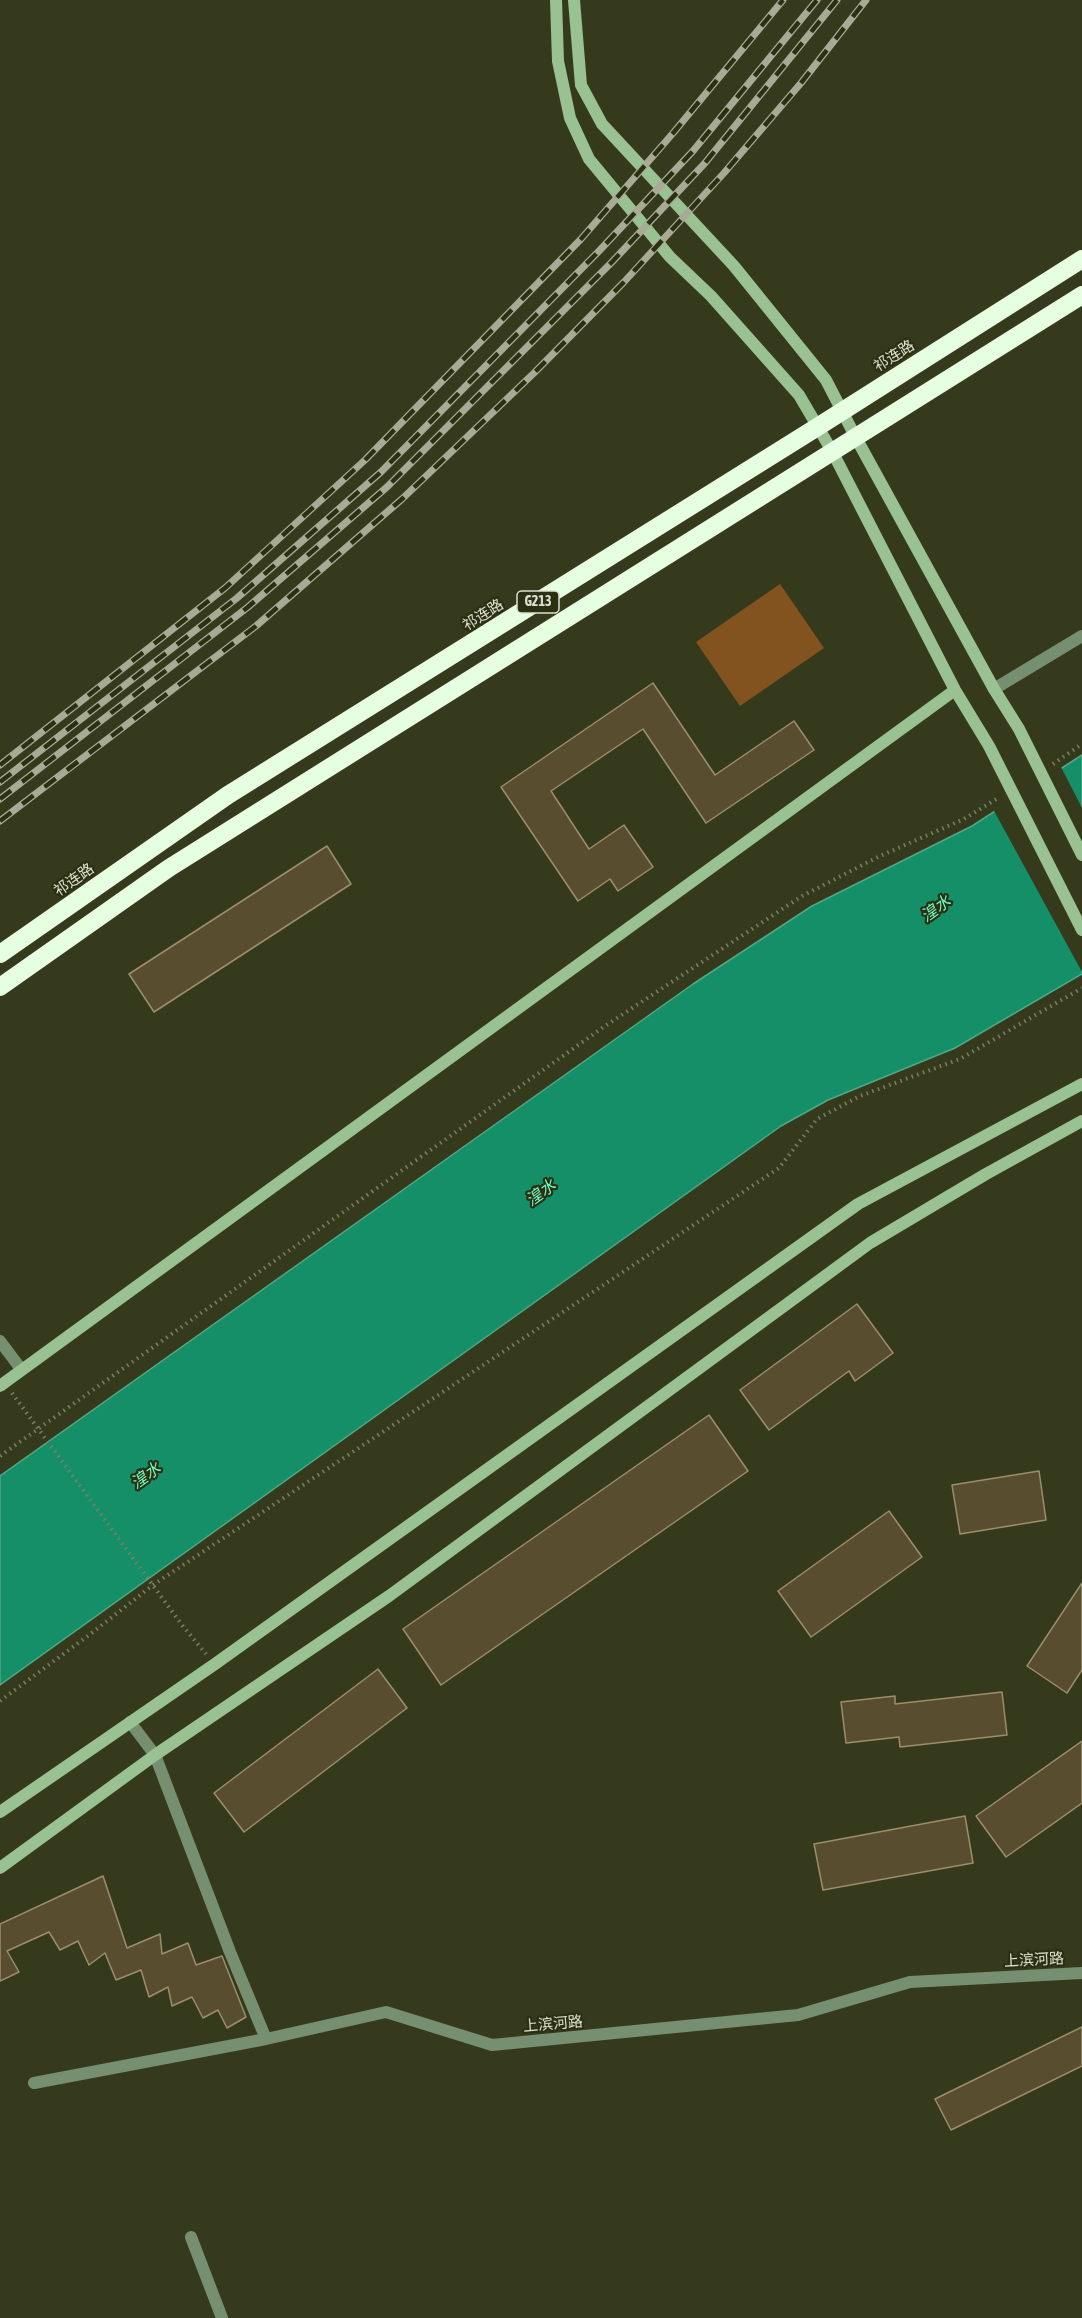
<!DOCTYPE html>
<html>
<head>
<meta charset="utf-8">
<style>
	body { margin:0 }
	canvas { display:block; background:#363a1c }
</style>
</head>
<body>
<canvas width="1082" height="2318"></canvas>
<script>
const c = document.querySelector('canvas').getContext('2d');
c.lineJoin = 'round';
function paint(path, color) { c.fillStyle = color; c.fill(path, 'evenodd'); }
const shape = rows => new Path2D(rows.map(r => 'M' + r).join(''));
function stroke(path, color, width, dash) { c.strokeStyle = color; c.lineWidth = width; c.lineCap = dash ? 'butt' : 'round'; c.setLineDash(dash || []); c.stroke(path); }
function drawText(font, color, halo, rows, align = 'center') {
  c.font = font + ' "Asap Condensed","Noto Sans SC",sans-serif'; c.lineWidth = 4.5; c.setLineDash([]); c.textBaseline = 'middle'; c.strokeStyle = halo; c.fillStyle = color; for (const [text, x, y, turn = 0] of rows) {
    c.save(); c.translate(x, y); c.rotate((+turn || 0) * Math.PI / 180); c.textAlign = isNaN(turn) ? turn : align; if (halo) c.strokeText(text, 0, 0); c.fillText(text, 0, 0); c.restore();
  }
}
paint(shape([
	[780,584,824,648,740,706,696,642]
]), '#82531e');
const water = shape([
	[1082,755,1082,974,955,1048,828,1100,781,1126,0,1685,0,1476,693,984,812,906,972,826,1082,755]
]);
paint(water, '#158f68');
stroke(water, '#51a787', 1.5);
paint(shape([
	[1060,765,1082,808,1082,972,993,809]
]), '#363a1c');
const building = shape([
	[653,683,715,775,794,721,814,750,706,823,643,729,551,791,589,849,624,825,653,867,618,891,610,879,578,901,501,787,653,683],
	[327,846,351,884,154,1012,129,974,327,846],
	[857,1304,893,1353,855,1381,849,1371,769,1430,740,1390,857,1304],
	[709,1415,748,1471,441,1685,403,1629,709,1415],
	[1039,1471,1046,1520,960,1534,952,1485,1039,1471],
	[889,1511,922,1557,811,1637,778,1591,889,1511],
	[1082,1583,1082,1670,1067,1693,1027,1666,1082,1583],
	[378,1669,407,1708,244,1832,214,1793,378,1669],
	[1002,1692,1007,1735,900,1747,899,1737,846,1743,841,1702,895,1696,895,1704,1002,1692],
	[1082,1741,1082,1803,1006,1857,976,1816,1082,1741],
	[965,1816,973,1863,823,1890,814,1844,965,1816],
	[103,1876,127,1948,160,1934,162,1954,188,1943,196,1965,222,1956,246,2017,227,2028,218,2010,203,2018,192,1997,172,2006,168,1987,149,1997,141,1970,116,1980,105,1953,89,1965,78,1941,60,1950,49,1932,7,1951,19,1972,0,1981,0,1924,103,1876],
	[1082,2027,1082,2066,951,2130,935,2099,1082,2027]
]);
paint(building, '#594d2f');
stroke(building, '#9a8e6d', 1.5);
stroke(shape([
	[1053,764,1082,744],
	[12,1393,182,1625,206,1654],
	[0,1456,605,1026,802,896,880,856,964,819,998,798],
	[0,1701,93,1632,153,1585,779,1168,817,1119,860,1096,960,1059,1082,988]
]), '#7b7f65', 4, [1.5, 4.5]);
stroke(shape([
	[994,689,1082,636],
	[0,1341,21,1369],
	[130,1722,155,1755,230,1952,266,2039],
	[34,2083,266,2039,386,2012,492,2045,798,2015,910,1982,1082,1973],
	[191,2237,222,2318]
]), '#778f71', 12);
stroke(shape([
	[556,0,558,61,570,118,589,159,670,257,711,296,799,395,832,451,955,690,989,746,1082,930],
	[574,0,581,85,602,124,734,266,826,380,855,436,994,689,1019,729,1082,855],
	[0,1386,955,690],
	[0,1812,215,1664,858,1204,1082,1084],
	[0,1868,155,1755,389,1596,870,1243,986,1174,1082,1121]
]), '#9ac191', 12);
stroke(shape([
	[0,954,228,795,819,426,1082,259],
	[0,987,169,868,1082,295]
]), '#e6ffe1', 18);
const rail = shape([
	[0,765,225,588,365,460,581,239,674,132,783,0],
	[0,782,237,598,381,472,600,250,693,151,817,0],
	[0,799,248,607,387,487,612,262,705,163,837,0],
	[0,821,256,626,402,499,534,373,624,282,724,173,801,83,866,0]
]);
stroke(rail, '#a7aa95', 7);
stroke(rail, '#2c3012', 4.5, [14]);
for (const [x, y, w] of [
	[538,602,42]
]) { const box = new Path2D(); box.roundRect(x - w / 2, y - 11, w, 22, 4.5); c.fillStyle = '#2c3012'; c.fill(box); stroke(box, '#dde0ce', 1.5); }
drawText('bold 14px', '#dde0ce', null, [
	["G213",538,602]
]);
drawText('15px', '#dde0ce', '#2c3012', [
	["祁连路",894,356,-32],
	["祁连路",483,615,-32],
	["祁连路",74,880,-35],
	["上滨河路",1034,1960,-3],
	["上滨河路",553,2024,-5]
]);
drawText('italic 16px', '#71ffc7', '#2c3012', [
	["湟水",936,909,-36],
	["湟水",541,1193,-36],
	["湟水",146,1476,-36]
]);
</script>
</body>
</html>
